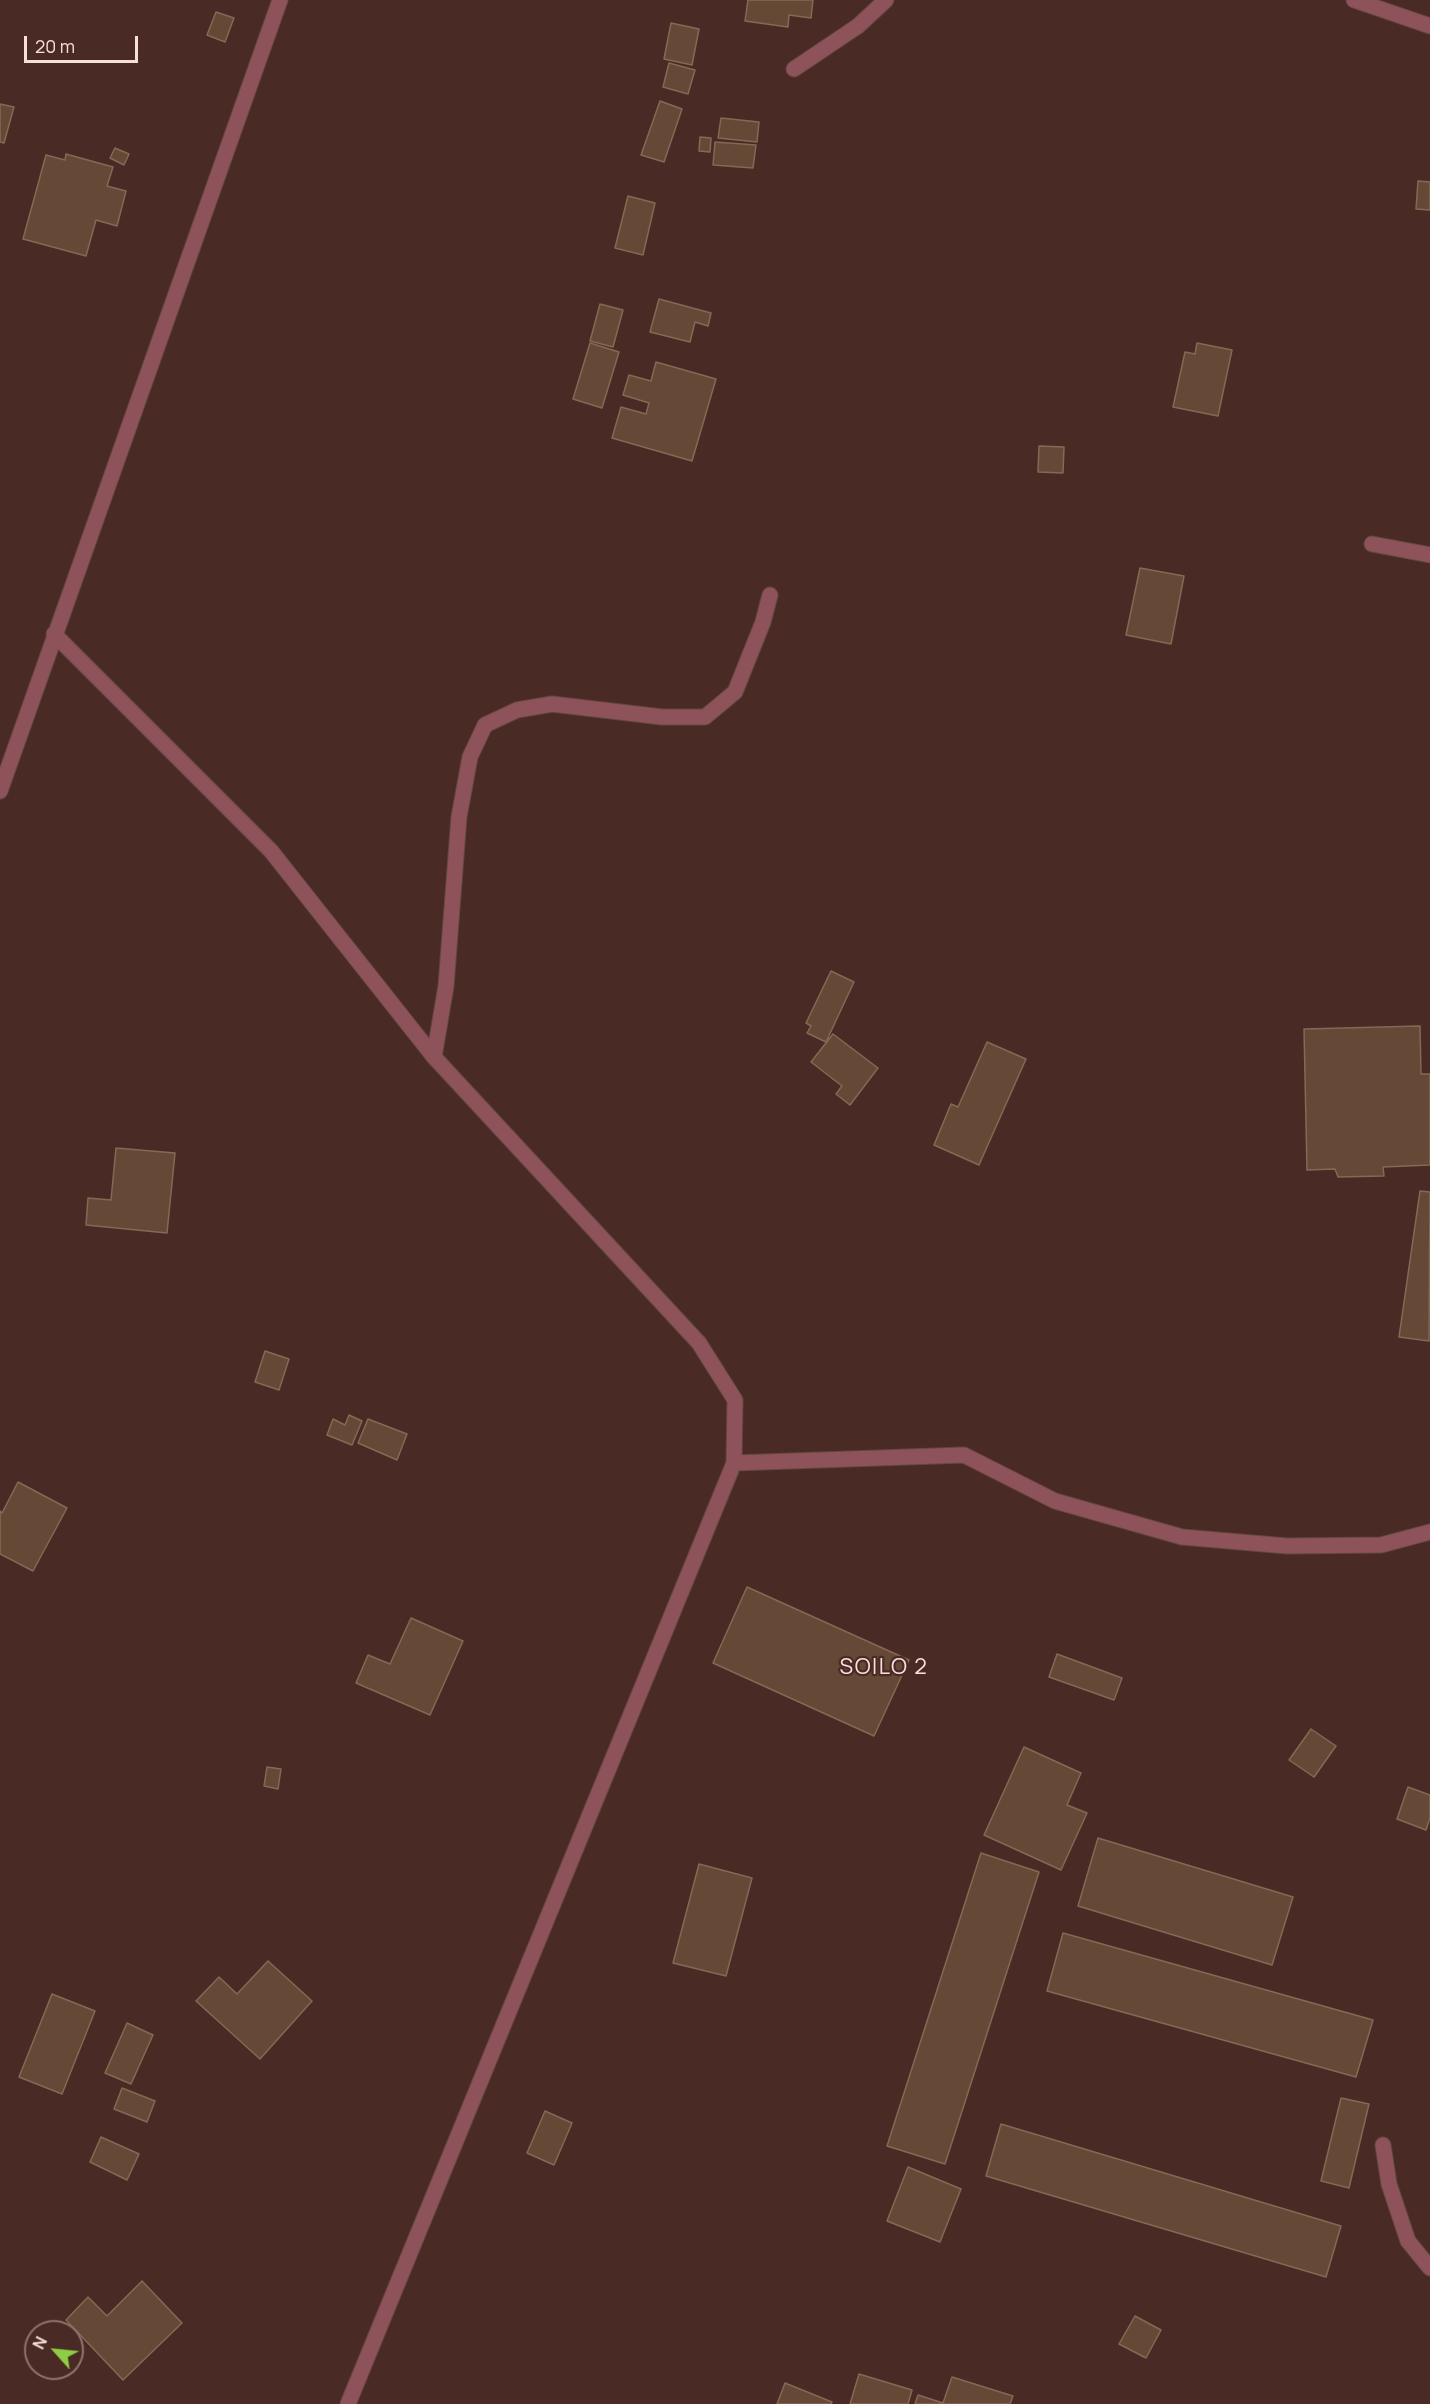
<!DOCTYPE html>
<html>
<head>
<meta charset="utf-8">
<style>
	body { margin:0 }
	#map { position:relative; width:1430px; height:2404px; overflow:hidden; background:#4a2a24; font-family:Manrope,sans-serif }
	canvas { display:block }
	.north { position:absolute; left:24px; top:2320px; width:60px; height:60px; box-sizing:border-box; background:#4a2a24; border:2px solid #8e736d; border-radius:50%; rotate:297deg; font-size:16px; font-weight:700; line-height:24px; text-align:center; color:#f5e0db }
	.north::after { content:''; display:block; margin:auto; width:21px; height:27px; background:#8dce44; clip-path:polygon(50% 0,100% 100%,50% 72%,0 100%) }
	.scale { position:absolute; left:24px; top:36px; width:114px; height:27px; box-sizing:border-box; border:3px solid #f5e0db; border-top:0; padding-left:8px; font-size:18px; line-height:21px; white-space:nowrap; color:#f5e0db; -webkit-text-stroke:4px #4a2a24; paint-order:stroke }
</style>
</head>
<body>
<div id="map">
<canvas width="1430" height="2404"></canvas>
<div class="north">N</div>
<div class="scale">20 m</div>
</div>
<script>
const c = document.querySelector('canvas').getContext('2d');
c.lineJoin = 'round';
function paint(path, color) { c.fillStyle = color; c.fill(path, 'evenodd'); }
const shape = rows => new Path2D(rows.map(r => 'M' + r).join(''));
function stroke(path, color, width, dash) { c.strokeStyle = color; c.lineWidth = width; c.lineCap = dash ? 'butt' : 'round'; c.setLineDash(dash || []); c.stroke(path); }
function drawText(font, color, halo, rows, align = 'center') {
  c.font = font + ' Manrope,sans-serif'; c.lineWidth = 4.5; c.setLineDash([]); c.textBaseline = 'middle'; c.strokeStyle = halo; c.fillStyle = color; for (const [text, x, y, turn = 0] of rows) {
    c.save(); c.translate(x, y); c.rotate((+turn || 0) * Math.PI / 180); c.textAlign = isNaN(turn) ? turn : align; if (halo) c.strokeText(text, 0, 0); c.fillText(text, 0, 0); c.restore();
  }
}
const building = shape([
	[748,0,813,0,811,18,789,15,788,27,745,21,748,0],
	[216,12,234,18,225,42,207,35,216,12],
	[671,23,699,29,692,65,664,59,671,23],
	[669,63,695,70,688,94,663,87,669,63],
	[660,101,682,109,664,162,641,155,660,101],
	[0,104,14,107,4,143,0,142,0,104],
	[721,118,759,122,757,142,718,138,721,118],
	[700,137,711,138,710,152,699,151,700,137],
	[715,142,756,145,753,168,713,165,715,142],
	[115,148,129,154,124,165,110,158,115,148],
	[66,154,113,167,107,186,126,191,117,226,96,220,86,256,23,239,46,155,65,160,66,154],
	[1418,181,1430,182,1430,210,1416,209,1418,181],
	[628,196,655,203,643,255,615,248,628,196],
	[659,299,711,313,708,326,695,322,690,342,650,332,659,299],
	[600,304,623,310,613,347,590,341,600,304],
	[590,343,619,352,602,408,573,399,590,343],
	[1197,343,1232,350,1218,416,1173,407,1185,352,1195,354,1197,343],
	[656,362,716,379,692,461,612,438,621,407,646,414,649,403,623,395,629,375,651,381,656,362],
	[1039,446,1064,447,1063,473,1038,472,1039,446],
	[1140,568,1184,576,1171,644,1126,635,1140,568],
	[831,971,854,982,826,1042,807,1033,811,1026,806,1023,831,971],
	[1420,1026,1421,1074,1430,1074,1430,1165,1383,1167,1384,1176,1338,1177,1335,1169,1307,1170,1304,1029,1420,1026],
	[833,1034,878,1068,850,1105,836,1094,842,1086,811,1062,833,1034],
	[987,1042,1026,1059,979,1165,934,1145,951,1104,958,1107,987,1042],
	[116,1148,175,1153,167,1233,86,1225,88,1198,111,1200,116,1148],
	[1420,1191,1430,1192,1429,1341,1399,1337,1420,1191],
	[265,1351,289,1359,279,1390,255,1382,265,1351],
	[349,1415,362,1421,352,1445,327,1435,333,1419,345,1425,349,1415],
	[368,1419,407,1434,397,1460,358,1443,368,1419],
	[18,1482,67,1508,33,1571,0,1554,0,1511,2,1513,18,1482],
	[747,1587,909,1660,874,1736,713,1663,747,1587],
	[411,1618,463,1641,430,1715,356,1683,368,1655,390,1664,411,1618],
	[1057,1654,1122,1678,1114,1700,1049,1677,1057,1654],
	[1311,1729,1336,1746,1314,1777,1289,1760,1311,1729],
	[1024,1747,1081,1773,1067,1805,1087,1813,1061,1870,984,1835,1024,1747],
	[267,1767,281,1769,278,1789,264,1786,267,1767],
	[1408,1787,1430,1795,1430,1818,1426,1830,1397,1819,1408,1787],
	[1098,1838,1293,1897,1272,1965,1078,1906,1098,1838],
	[981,1853,1039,1872,945,2164,887,2146,981,1853],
	[699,1864,752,1878,726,1976,673,1963,699,1864],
	[1063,1933,1373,2020,1356,2077,1047,1991,1063,1933],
	[268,1961,312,2001,260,2059,196,2001,219,1977,237,1994,268,1961],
	[52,1994,95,2011,62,2094,19,2077,52,1994],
	[127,2023,153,2035,131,2084,105,2073,127,2023],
	[122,2088,155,2101,147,2122,114,2109,122,2088],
	[1341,2098,1369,2104,1349,2188,1321,2181,1341,2098],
	[545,2111,572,2123,554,2165,527,2153,545,2111],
	[1001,2124,1341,2226,1326,2277,986,2176,1001,2124],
	[101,2137,139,2154,127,2180,90,2162,101,2137],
	[908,2167,961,2189,940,2242,887,2221,908,2167],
	[142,2281,182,2323,123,2380,66,2320,88,2297,107,2316,142,2281],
	[1135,2316,1161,2330,1146,2358,1119,2344,1135,2316],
	[859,2374,912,2390,908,2404,850,2404,859,2374],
	[952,2377,1013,2396,1010,2404,915,2404,918,2395,943,2403,952,2377],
	[785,2383,832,2402,831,2404,777,2404,785,2383]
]);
paint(building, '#664836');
stroke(building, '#876855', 1.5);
const minor = shape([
	[1354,0,1430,26],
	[794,69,858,26,886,0],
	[1372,544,1430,555],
	[54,634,271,851,434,1057,699,1343,735,1400,734,1463,348,2404],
	[0,791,280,0],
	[434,1057,446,986,459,817,470,757,485,725,517,710,552,704,662,717,705,717,735,692,763,622,770,595],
	[734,1463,964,1455,1055,1501,1182,1537,1287,1546,1381,1545,1430,1532],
	[1383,2145,1389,2184,1408,2241,1430,2268]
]);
stroke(minor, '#654741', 17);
stroke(minor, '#8e535a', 15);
c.letterSpacing = '1.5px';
drawText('22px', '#f5e0db', '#4a2a24', [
	["SOILO 2",884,1668]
]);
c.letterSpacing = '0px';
</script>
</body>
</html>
